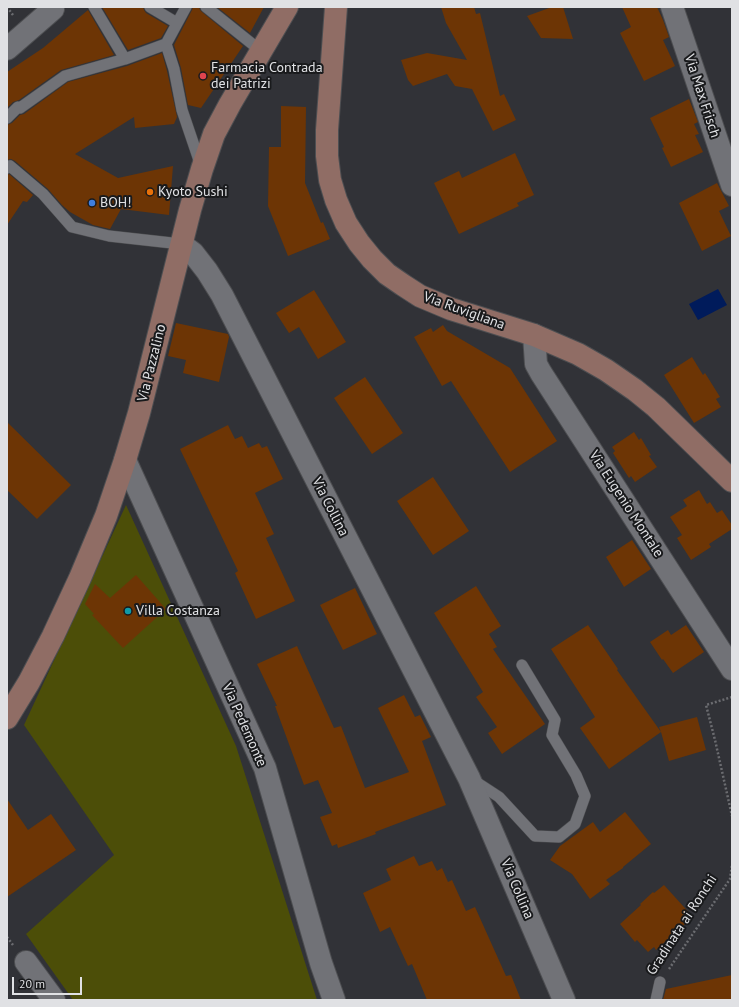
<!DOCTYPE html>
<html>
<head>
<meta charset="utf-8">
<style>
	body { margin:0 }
	#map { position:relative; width:739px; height:1007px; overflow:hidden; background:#313237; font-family:"PT Sans",sans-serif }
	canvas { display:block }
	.frame { position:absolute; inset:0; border:8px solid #e0e1e4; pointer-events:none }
	.scale { position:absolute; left:12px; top:977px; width:70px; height:18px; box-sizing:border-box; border:2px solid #e0e1e4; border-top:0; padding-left:5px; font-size:12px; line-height:14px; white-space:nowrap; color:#e0e1e4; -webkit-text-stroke:3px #191a1c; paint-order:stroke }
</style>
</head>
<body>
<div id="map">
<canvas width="739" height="1007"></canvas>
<div class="frame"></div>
<div class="scale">20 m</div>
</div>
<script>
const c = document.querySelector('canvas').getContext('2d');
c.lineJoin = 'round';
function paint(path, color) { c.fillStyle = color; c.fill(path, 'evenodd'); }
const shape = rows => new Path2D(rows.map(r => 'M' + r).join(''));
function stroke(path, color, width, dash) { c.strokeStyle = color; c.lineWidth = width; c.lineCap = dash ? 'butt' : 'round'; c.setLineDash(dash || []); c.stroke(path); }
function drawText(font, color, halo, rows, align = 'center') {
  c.font = font + ' "PT Sans",sans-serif'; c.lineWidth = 4; c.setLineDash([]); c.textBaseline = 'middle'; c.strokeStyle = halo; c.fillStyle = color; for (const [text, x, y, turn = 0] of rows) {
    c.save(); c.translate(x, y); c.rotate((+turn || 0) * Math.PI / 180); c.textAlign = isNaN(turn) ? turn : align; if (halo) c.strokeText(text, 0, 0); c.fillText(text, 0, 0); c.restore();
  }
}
paint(shape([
	[126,505,236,746,317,1000,73,1000,26,934,114,855,24,725]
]), '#4c4e08');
paint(shape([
	[718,289,727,305,698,320,689,304]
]), '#001b5b');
paint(shape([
	[102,7,143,7,144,10,146,13,168,26,161,38,128,50],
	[193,7,199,7,200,10,202,12,243,46,201,108,188,105,181,68,174,45,192,10],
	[217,7,264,7,250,33],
	[441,7,474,7,476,14,480,13,500,96,504,94,516,120,493,131,472,89,455,86,447,74,413,86,408,80,401,60,427,53,467,60,446,23],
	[552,7,563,7,573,39,541,38,527,16],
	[622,7,657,7,663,20,669,37,663,40,675,66,644,81,620,33,631,27],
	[88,10,114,55,61,70,19,100,13,102,7,108,7,72,43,48],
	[162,53,167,71,177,117,174,124,135,128,134,117,75,154,118,178,173,166,169,215,121,209,110,229,93,225,70,212,62,205,48,189,15,161,11,159,7,160,7,125,12,123,20,115,24,114,68,82,127,66],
	[689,99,698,122,694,124,699,134,695,135,703,152,671,167,662,148,664,147,650,118],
	[281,106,306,107,305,183,321,223,323,222,330,239,288,256,268,206,269,147,281,147],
	[515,153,534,195,517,203,519,206,459,234,434,183,459,171,462,178],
	[9,174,33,195,27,202,23,201,7,225,7,175],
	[717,183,729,206,719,211,731,236,702,251,679,203],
	[314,290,346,342,318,359,299,327,289,333,276,313],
	[176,323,228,334,229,337,219,382,183,373,186,360,168,356],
	[443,325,447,331,510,368,557,441,510,472,451,381,442,386,414,337,431,328,433,332],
	[692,357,703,375,705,373,720,397,716,399,721,407,694,423,664,375],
	[365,377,403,433,372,454,334,398],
	[7,422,71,485,37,519,7,490],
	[228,425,235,439,242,436,248,448,259,443,262,448,267,446,283,479,255,493,274,534,266,538,295,601,256,619,235,573,238,571,180,449],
	[634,432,639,440,641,438,651,455,649,456,657,467,635,482,631,476,629,478,613,453,615,451,612,447],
	[433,477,469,531,433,555,397,501],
	[699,490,707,504,710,502,717,513,722,510,732,525,732,529,709,544,711,547,691,560,677,538,682,535,670,517,687,506,683,500],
	[632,540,651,569,624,587,606,557],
	[136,575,166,609,123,648,92,615,94,614,85,604,95,584,110,598],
	[476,586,501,626,489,634,497,647,493,649,545,724,502,754,488,733,497,727,476,697,483,692,434,613],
	[355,588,377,634,343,650,320,605],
	[588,625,618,669,617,670,661,732,659,727,697,717,706,750,669,761,661,732,609,769,580,728,595,717,551,649],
	[686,625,704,652,673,673,663,659,662,660,650,642,668,630,671,635],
	[297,646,334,728,341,726,365,788,409,772,378,708,404,695,415,717,420,715,431,737,422,741,446,805,375,832,376,834,338,848,337,844,332,846,320,817,332,813,318,780,304,785,275,706,277,706,257,664],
	[7,799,28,830,51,814,76,850,7,897],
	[625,812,651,844,623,867,623,868,606,880,610,884,590,899,572,874,550,860,560,846,593,822,600,832],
	[414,856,419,866,432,861,437,871,442,868,448,882,452,880,466,911,475,907,506,976,511,975,521,1000,427,1000,412,964,408,966,390,927,380,932,363,893,391,880,386,869],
	[664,885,693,917,656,950,654,947,648,952,637,940,635,942,620,924,641,905,640,904,653,892,654,893],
	[732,975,732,1000,663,1000,666,989]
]), '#6d3505');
const service = shape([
	[94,7,125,59],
	[150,7,177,23],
	[186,7,166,44,174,69,182,110,201,166],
	[206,7,261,51],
	[7,118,18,107,20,108,65,76,125,59,166,44],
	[7,168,10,166,43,194,72,227,109,236,181,244],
	[473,780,499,797,535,836,559,837,575,824,585,796,576,775,552,735,555,720,522,665],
	[656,1000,660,982]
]);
const minor = shape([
	[672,7,732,185],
	[7,49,53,9,52,7],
	[181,244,193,253,207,271,222,295,469,778,564,1000],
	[534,335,536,364,541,373,732,669],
	[125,460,265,768,321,963,334,1000],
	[26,962,54,1000]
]);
const secondary = shape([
	[336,7,327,130,327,156,330,180,336,200,346,223,359,243,372,259,387,274,403,285,420,296,451,309,534,335,578,354,606,370,635,390,656,407,732,481],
	[7,718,29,682,53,636,80,578,106,516,125,460,139,413,190,210,202,169,214,134,230,104,287,7]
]);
stroke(service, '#4d4e51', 12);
stroke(minor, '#4d4e51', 24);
stroke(secondary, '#4d4e51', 24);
stroke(shape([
	[7,7,13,15],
	[732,697,706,705,715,740,732,816],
	[7,937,13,945],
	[669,969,730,879,732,865]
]), '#6b6c70', 2.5, [2, 2]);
stroke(service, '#717277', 11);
stroke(minor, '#717277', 22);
stroke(secondary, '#906d65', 22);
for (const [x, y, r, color] of [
	[203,76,4,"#e0444e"],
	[150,192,4,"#e8710a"],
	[92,203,4,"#3f7fe0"],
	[128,611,4,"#0f9aa8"]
]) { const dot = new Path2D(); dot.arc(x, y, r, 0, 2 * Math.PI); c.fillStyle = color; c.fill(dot); stroke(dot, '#191a1c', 1.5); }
drawText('14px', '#e0e1e4', '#191a1c', [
	["Farmacia Contrada",211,68],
	["dei Patrizi",211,84],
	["Kyoto Sushi",158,192],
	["BOH!",100,203],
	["Villa Costanza",136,611]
], 'left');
drawText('14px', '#e0e1e4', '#191a1c', [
	["Via Max Frisch",702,96,72],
	["Via Ruvigliana",464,311,20],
	["Via Pazzalino",152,363,-76],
	["Via Eugenio Montale",626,504,57],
	["Via Collina",330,507,63],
	["Via Pedemonte",244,725,66],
	["Via Collina",517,889,67],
	["Gradinata ai Ronchi",682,925,-57]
]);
</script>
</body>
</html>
